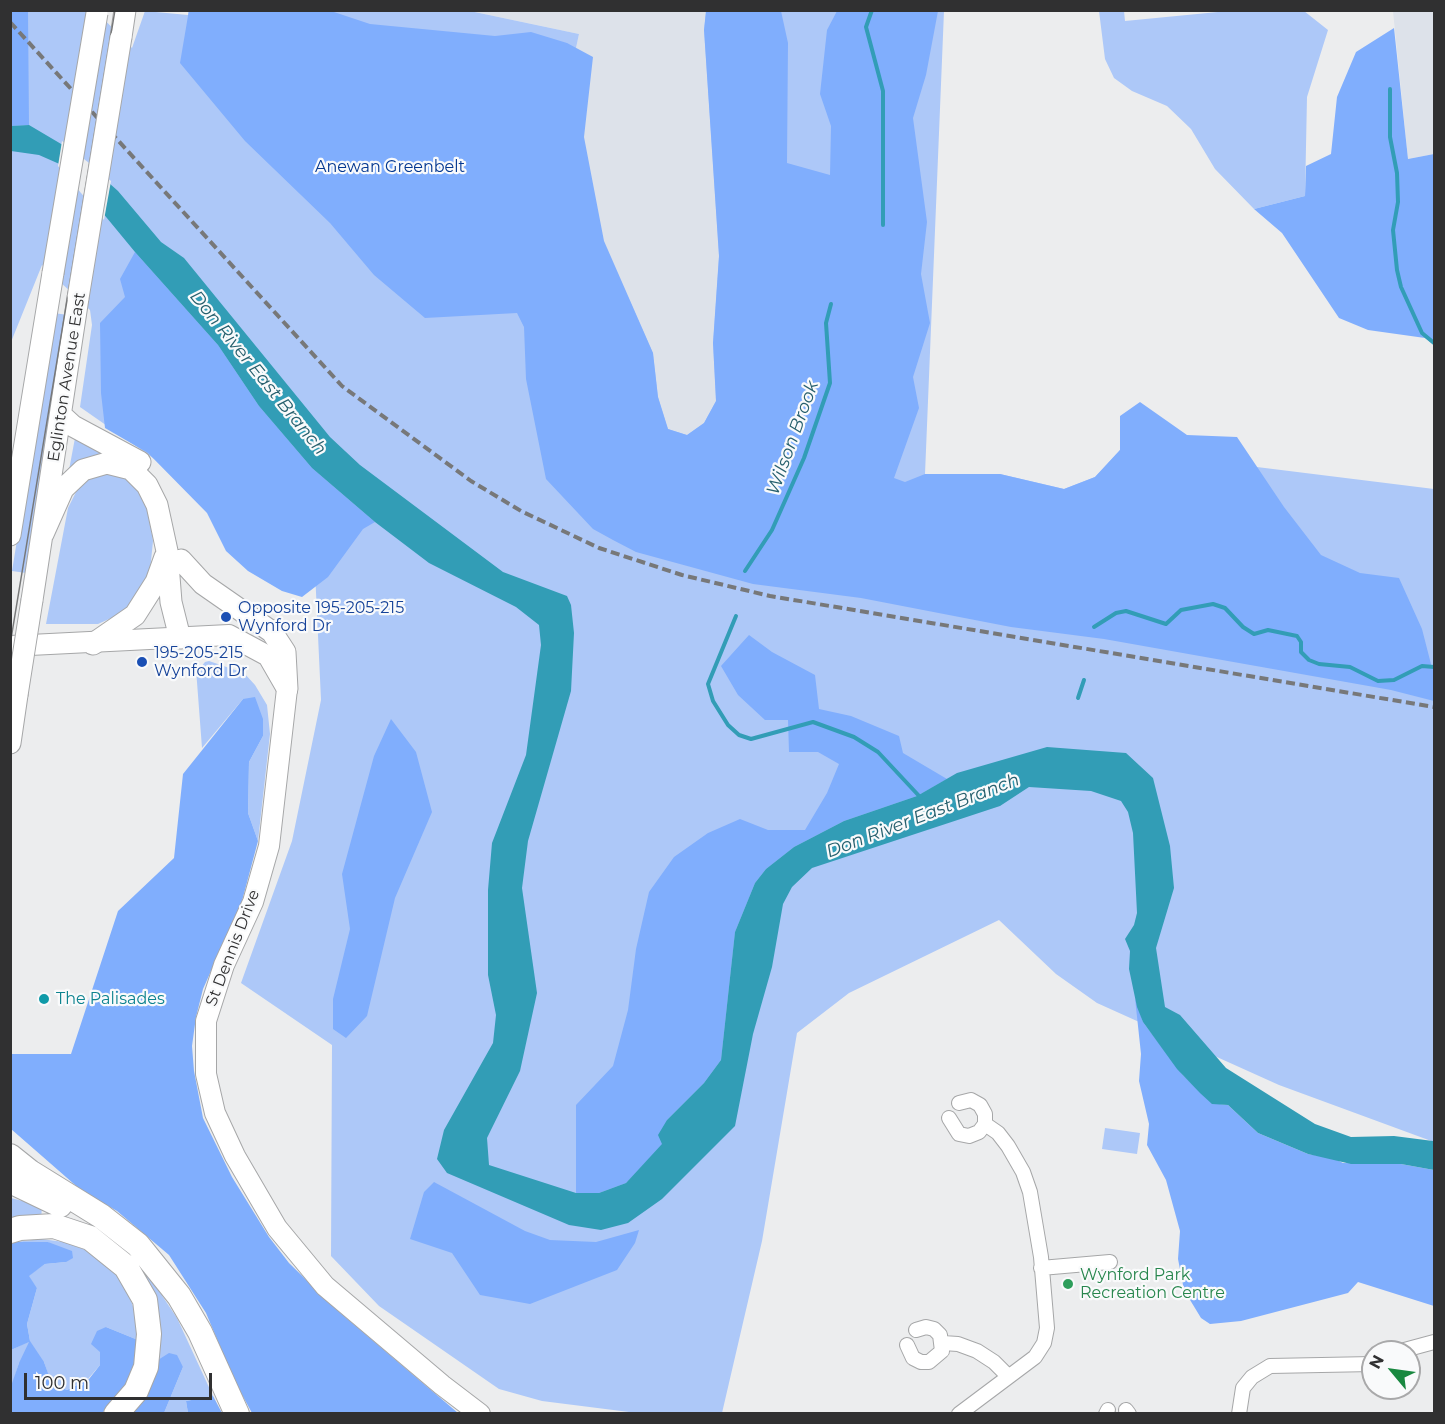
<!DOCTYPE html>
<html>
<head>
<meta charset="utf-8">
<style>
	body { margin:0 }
	#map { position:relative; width:1445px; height:1424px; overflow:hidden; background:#ecedee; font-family:Montserrat,sans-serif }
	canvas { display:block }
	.frame { position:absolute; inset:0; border:12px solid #303031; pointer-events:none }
	.north { position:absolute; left:1361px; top:1340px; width:60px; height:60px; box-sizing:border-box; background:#f9fafb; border:2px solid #a9a9aa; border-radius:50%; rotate:299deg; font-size:16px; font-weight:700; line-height:24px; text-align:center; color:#303031 }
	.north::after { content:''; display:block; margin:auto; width:21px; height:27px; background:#198840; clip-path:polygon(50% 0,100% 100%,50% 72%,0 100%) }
	.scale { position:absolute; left:24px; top:1373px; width:188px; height:27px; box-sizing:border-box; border:3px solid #303031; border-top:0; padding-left:8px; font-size:18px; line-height:21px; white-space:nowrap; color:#303031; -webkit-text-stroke:4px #f9fafb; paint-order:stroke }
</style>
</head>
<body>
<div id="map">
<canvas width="1445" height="1424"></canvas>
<div class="frame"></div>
<div class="north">N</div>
<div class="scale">100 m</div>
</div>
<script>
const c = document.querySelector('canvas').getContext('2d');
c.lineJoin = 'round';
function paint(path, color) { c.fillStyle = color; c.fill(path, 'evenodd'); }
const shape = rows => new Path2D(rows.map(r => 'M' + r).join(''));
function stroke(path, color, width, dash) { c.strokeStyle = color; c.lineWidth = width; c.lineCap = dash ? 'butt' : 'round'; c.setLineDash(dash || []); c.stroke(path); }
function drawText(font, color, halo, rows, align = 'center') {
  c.font = font + ' Montserrat,sans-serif'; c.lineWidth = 4.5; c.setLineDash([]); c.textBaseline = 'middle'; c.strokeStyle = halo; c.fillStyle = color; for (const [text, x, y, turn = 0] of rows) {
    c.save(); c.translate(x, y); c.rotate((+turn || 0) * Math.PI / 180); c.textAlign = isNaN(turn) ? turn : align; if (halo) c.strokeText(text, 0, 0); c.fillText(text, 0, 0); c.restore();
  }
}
paint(shape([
	[470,11,706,11,704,30,719,256,713,343,716,401,704,423,687,435,668,429,658,397,653,353,557,137,579,34],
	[1393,11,1434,11,1434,154,1408,159]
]), '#dde2ea');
paint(shape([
	[189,10,470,11,579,34,557,137,653,353,658,397,668,429,687,435,704,423,716,401,713,343,719,256,704,30,706,11,944,11,925,474,1000,474,1064,489,1095,477,1120,450,1434,489,1434,1142,1279,1085,1097,1003,1056,974,999,920,849,993,797,1033,762,1241,722,1413,637,1413,542,1401,499,1389,379,1306,331,1256,332,1045,241,983,292,841,321,700,315,571,80,407,92,325,90,310,42,265,11,342,11,11,96,11,132,48,145,11,188,15],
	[1099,11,1124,11,1125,21,1228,11,1304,11,1328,30,1307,97,1305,196,1254,209,1215,169,1191,129,1167,106,1132,91,1114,78,1105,59],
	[54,313,68,315,26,573,12,571],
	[75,438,123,459,69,470],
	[108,472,132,481,147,504,153,541,150,571,130,606,118,615,98,624,46,624,68,508,79,486,90,477],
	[209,661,244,673,255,685,267,705,270,734,258,841,248,813,249,762,263,736,243,699,202,748,196,669,197,665,201,667,205,662],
	[1105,1128,1140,1133,1137,1154,1102,1149],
	[11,1198,42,1206,41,1220,11,1225],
	[41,1239,64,1242,86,1250,119,1275,129,1295,138,1321,138,1340,106,1327,100,1352,100,1365,88,1379,67,1390,52,1385,44,1362,19,1363,11,1389,11,1350,30,1341,27,1324,37,1288,28,1276,45,1264,66,1262,48,1242,15,1242],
	[134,1259,149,1276,177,1318,213,1396,186,1401,188,1413,164,1413,183,1367,158,1360]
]), '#adc8f8');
paint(shape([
	[189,10,331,11,370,24,495,36,531,32,567,43,593,57,584,137,604,241,653,353,658,397,668,429,687,435,704,423,716,401,713,343,719,256,704,30,706,11,781,11,788,43,787,163,830,175,831,126,820,94,827,30,837,11,938,11,926,75,913,118,927,222,921,274,930,323,913,377,919,408,894,478,905,482,925,474,1000,474,1064,489,1095,477,1120,450,1120,416,1140,402,1187,435,1237,437,1284,507,1321,555,1360,573,1399,578,1422,629,1432,668,1434,667,1434,701,1391,690,1104,639,1011,627,861,598,753,584,636,552,613,540,593,529,546,479,526,379,524,327,517,313,425,318,374,275,330,223,245,141,180,63],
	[11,11,28,11,29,125,11,126],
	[1394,28,1408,159,1434,154,1434,345,1425,338,1368,330,1339,318,1282,233,1254,209,1305,196,1306,166,1331,154,1337,97,1356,52],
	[135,252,218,345,259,406,312,468,375,522,363,529,328,577,302,597,282,591,248,571,226,551,207,513,148,453,105,428,101,393,100,323,125,297,120,279],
	[749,635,772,652,815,675,819,709,851,716,899,736,903,753,947,779,917,796,844,821,794,847,766,869,755,883,735,932,721,1060,704,1083,667,1120,663,1144,626,1183,599,1193,576,1193,576,1105,613,1066,628,1010,636,949,649,892,674,857,708,833,740,819,768,830,805,830,827,793,839,764,818,752,789,752,788,720,765,720,738,695,721,666],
	[255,697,263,719,263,736,249,762,248,813,258,841,242,901,203,989,196,1017,192,1046,194,1071,203,1118,232,1177,269,1237,289,1263,337,1310,458,1413,252,1413,235,1382,206,1313,169,1255,117,1211,82,1191,11,1129,11,1054,71,1054,118,911,174,858,183,774,243,699],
	[391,719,416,752,432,812,395,898,367,1016,346,1038,333,1029,333,999,350,929,342,874,374,756],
	[1135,998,1143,1022,1183,1075,1212,1103,1228,1105,1258,1133,1308,1154,1333,1158,1343,1163,1401,1164,1434,1170,1434,1306,1358,1282,1348,1293,1241,1321,1210,1324,1201,1318,1184,1290,1178,1259,1180,1231,1166,1180,1147,1145,1149,1124,1139,1081,1141,1054],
	[434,1182,525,1231,550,1240,596,1242,639,1230,635,1243,617,1270,530,1304,480,1295,452,1253,410,1239,424,1192],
	[15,1242,48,1242,72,1251,73,1258,66,1262,45,1264,29,1276,37,1288,27,1324,30,1341,44,1362,52,1384,67,1390,89,1379,100,1365,100,1352,91,1344,97,1331,106,1327,138,1340,137,1355,131,1375,122,1393,102,1413,11,1413,10,1389,19,1363,29,1342,11,1350,11,1244],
	[169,1353,177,1355,183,1367,164,1413,131,1414,158,1360],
	[213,1396,222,1413,188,1413,186,1401]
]), '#80aefd');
paint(shape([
	[29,125,73,151,118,191,161,242,184,258,330,437,360,465,503,572,567,596,571,605,574,633,571,691,528,841,522,888,537,993,520,1071,487,1138,489,1165,576,1193,599,1193,626,1183,662,1144,658,1135,667,1120,704,1083,721,1060,735,932,755,883,766,869,794,847,844,821,917,796,957,773,1047,747,1126,753,1153,778,1170,846,1174,888,1156,948,1165,1007,1180,1015,1226,1068,1315,1124,1351,1137,1394,1136,1433,1141,1434,1170,1401,1164,1351,1164,1308,1154,1258,1133,1228,1105,1212,1104,1200,1093,1177,1069,1143,1022,1137,1007,1129,969,1130,951,1125,939,1134,925,1137,913,1133,833,1128,812,1121,801,1091,791,1029,787,1000,806,812,868,792,887,783,904,772,967,753,1034,735,1126,662,1199,628,1223,601,1230,569,1225,447,1173,437,1159,444,1130,493,1043,496,1015,488,975,488,890,492,843,526,755,541,645,539,625,516,607,429,563,375,522,312,468,259,406,218,345,135,252,64,166,39,155,11,151,11,126]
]), '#329db6');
paint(shape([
	[62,141,111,181,104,220,58,166]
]), '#ecedee');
stroke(shape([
	[872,10,866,27,883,91,883,225],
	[1390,89,1390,137,1397,173,1398,202,1393,230,1397,270,1401,287,1422,333,1434,343],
	[745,571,772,530,804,458,830,383,826,323,831,304],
	[736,616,708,684,713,701,728,725,739,735,751,739,813,722,854,737,878,752,921,798],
	[1094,627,1116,613,1126,611,1166,624,1181,610,1213,604,1225,608,1243,627,1254,634,1268,630,1297,636,1301,642,1301,652,1309,660,1319,664,1350,667,1378,681,1394,680,1422,666,1434,667],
	[1078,698,1084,680]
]), '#329db6', 4);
const street = shape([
	[949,1118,959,1134,969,1136,979,1132,985,1124,985,1114,980,1105,971,1100,959,1103],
	[1041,1268,1110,1262],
	[943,1343,958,1344,977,1351,994,1362,1007,1375],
	[907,1345,913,1358,921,1362,929,1362,942,1351,940,1335,934,1329,926,1327,916,1330],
	[1397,1352,1434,1342],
	[1126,1410,1129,1414],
	[959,1414,1035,1357,1044,1343,1047,1328,1041,1257,1030,1192,1023,1172,1008,1146,998,1133,985,1124],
	[1106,1414,1108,1410],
	[1239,1414,1243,1388,1252,1377,1270,1366,1373,1364]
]);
const secondary = shape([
	[10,646,229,635,268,656,287,689,269,846,253,902,224,965,206,1021,206,1074,215,1113,235,1156,277,1228,325,1286,442,1385,480,1414]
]);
const primary = shape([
	[121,37,125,10],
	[61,415,73,426,140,462],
	[43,534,63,489,83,470,107,463,131,469,147,485,157,505,167,551,171,602,180,638],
	[10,535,53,273],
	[181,560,203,584,272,632,285,652,287,689],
	[32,600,78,298],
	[93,644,135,615,156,582,165,557],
	[10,743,17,695]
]);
const highway = shape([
	[10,1156,30,1172,101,1216,138,1245,179,1296,200,1332,237,1414],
	[10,1181,60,1205],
	[10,1231,20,1228,54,1226,90,1238,126,1267,145,1300,149,1334,146,1367,136,1391,116,1414]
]);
stroke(street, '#a6a7a8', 16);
stroke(secondary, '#a6a7a8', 22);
stroke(primary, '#a6a7a8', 23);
stroke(highway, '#a6a7a8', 26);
stroke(street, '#fff', 14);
stroke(secondary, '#fff', 20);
stroke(primary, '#fff', 21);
stroke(highway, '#fff', 24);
stroke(shape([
	[10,645,115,10]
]), '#777879', 1.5);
stroke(shape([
	[10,22,342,386,471,481,521,511,599,548,682,575,770,596,1434,707]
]), '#777879', 4, [9, 4.5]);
const primaryBridge = shape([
	[53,273,97,13],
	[78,298,121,37],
	[17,695,32,600]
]);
stroke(primaryBridge, '#a6a7a8', 23, []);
stroke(primaryBridge, '#fff', 21);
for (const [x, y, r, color] of [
	[226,617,6,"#1a4fb4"],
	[142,662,6,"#1a4fb4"],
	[44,999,6,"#0f9aa8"],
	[1068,1284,6,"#2e9e5b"]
]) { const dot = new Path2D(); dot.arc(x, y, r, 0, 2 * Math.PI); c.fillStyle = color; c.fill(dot); stroke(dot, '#f9fafb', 2); }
drawText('16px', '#033790', '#f9fafb', [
	["Anewan Greenbelt",390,167]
]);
drawText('16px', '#303031', '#f9fafb', [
	["Eglinton Avenue East",67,377,-81],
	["St Dennis Drive",233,948,-69]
]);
drawText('16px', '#164399', '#f9fafb', [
	["Opposite 195-205-215",238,608],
	["Wynford Dr",238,626],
	["195-205-215",154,653],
	["Wynford Dr",154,671]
], 'left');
drawText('16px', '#0d838f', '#f9fafb', [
	["The Palisades",56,999]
], 'left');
drawText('16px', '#27864d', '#f9fafb', [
	["Wynford Park",1080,1275],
	["Recreation Centre",1080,1293]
], 'left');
drawText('italic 18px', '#27606e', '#f9fafb', [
	["Don River East Branch",258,373,51],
	["Wilson Brook",793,438,-70],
	["Don River East Branch",923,816,-21]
]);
</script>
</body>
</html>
